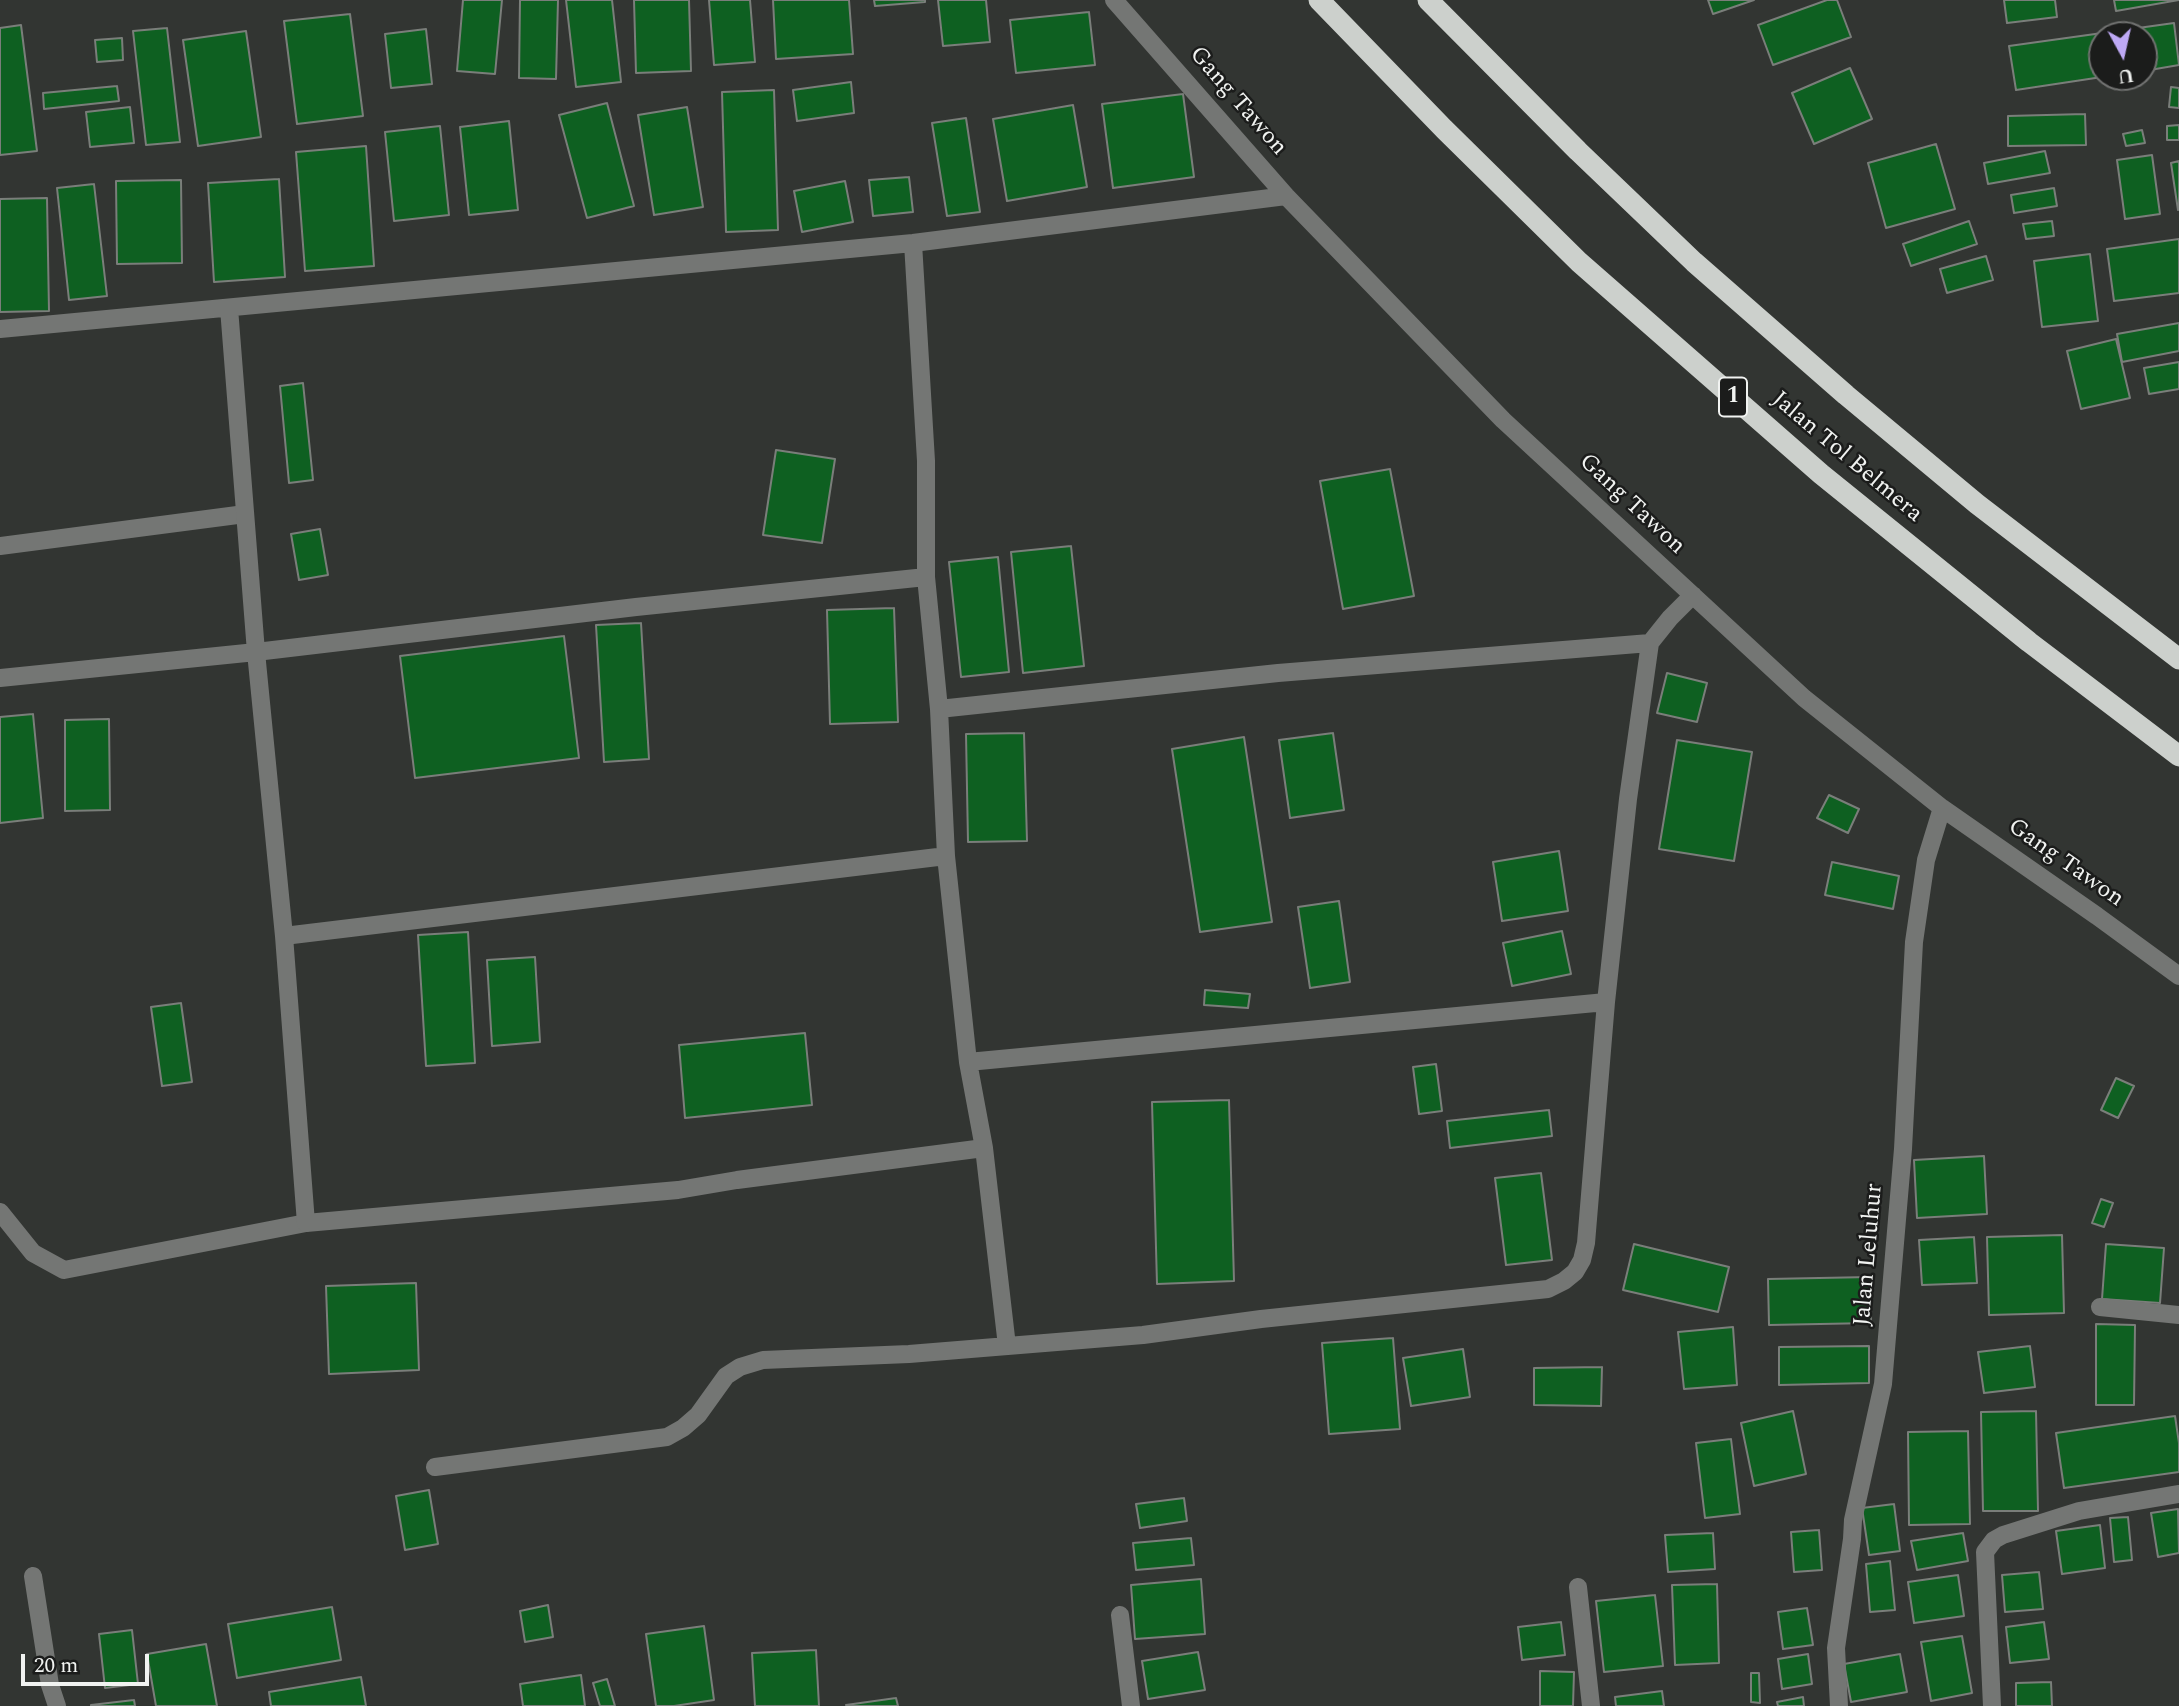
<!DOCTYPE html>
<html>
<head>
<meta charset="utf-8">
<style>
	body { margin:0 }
	#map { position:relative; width:2179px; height:1706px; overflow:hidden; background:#323532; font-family:Spectral,serif }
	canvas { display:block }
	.north { position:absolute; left:2088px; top:21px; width:70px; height:70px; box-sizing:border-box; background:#1b1c1b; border:2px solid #717271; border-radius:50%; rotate:172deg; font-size:19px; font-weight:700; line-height:28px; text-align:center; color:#f1f3f1 }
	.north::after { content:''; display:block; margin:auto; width:24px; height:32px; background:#bea9f5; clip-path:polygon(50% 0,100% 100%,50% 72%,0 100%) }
	.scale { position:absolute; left:21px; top:1654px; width:128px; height:32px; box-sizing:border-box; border:4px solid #f1f3f1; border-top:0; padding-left:9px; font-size:21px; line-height:24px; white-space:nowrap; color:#f1f3f1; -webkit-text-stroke:5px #1b1c1b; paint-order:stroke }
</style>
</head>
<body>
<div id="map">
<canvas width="2179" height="1706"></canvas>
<div class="north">U</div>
<div class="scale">20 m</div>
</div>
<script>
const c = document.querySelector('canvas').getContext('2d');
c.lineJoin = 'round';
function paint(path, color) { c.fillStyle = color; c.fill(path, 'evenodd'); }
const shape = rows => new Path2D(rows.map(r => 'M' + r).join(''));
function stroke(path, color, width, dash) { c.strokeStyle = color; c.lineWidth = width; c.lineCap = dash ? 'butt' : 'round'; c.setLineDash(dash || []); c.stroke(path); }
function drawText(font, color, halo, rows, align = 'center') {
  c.font = font + ' Spectral,serif'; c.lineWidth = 5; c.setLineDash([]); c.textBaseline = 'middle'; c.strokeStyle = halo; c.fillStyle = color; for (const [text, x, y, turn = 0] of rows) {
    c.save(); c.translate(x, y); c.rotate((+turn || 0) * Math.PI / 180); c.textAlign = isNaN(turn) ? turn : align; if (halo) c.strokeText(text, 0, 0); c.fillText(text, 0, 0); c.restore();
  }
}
const building = shape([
	[463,0,502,0,495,74,457,71,463,0],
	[520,0,558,0,556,79,519,78,520,0],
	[566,0,612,0,621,82,576,87,566,0],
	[634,0,689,0,691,71,636,73,634,0],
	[709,0,750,0,755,62,714,65,709,0],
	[773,0,849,0,853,54,776,59,773,0],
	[874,0,925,0,925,2,875,6,874,0],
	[938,0,986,0,990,42,943,46,938,0],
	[1708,0,1754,0,1713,14,1708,0],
	[1827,0,1837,0,1851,37,1773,65,1758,25,1827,0],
	[2004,0,2055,0,2057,17,2007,23,2004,0],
	[2114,0,2179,0,2116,11,2114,0],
	[1089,12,1095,65,1016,73,1010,20,1089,12],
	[350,14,363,116,297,124,284,21,350,14],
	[2174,23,2179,65,2144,71,2144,35,2102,35,2102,77,2016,90,2009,46,2174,23],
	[21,25,37,151,0,155,0,28,21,25],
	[167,28,180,142,146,145,133,31,167,28],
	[426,29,432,84,391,88,385,34,426,29],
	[246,31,261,137,198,146,183,40,246,31],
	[122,38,123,60,97,62,95,40,122,38],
	[1850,68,1872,119,1814,144,1792,93,1850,68],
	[851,82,854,113,797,121,793,90,851,82],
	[117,86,119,101,44,109,43,93,117,86],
	[2171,87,2179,88,2179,108,2169,107,2171,87],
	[774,90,778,230,726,232,722,92,774,90],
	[1183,94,1194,177,1113,188,1102,104,1183,94],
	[607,103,634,206,587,218,559,115,607,103],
	[1073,105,1087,187,1007,201,993,119,1073,105],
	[130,107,134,143,90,147,86,112,130,107],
	[687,107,703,207,654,215,638,115,687,107],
	[2085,114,2086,145,2008,146,2008,116,2085,114],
	[966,118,980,212,947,216,932,123,966,118],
	[509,121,518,210,469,215,460,127,509,121],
	[2179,125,2179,140,2167,140,2167,126,2179,125],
	[440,126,449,215,394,221,385,132,440,126],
	[2142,130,2145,143,2126,146,2123,134,2142,130],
	[1936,144,1955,209,1886,228,1868,163,1936,144],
	[366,146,374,266,305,271,296,152,366,146],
	[2045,151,2050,173,1988,184,1984,163,2045,151],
	[2152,155,2160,214,2125,219,2117,160,2152,155],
	[2179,161,2179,209,2178,210,2171,163,2179,161],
	[909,177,913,212,873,216,869,180,909,177],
	[279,179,285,277,214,282,208,183,279,179],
	[181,180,182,263,117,264,116,181,181,180],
	[845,181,853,222,802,232,794,191,845,181],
	[94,184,107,296,69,300,57,188,94,184],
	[2054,188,2057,206,2014,213,2011,195,2054,188],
	[47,198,49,311,0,312,0,199,47,198],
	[1969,221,1977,244,1911,266,1903,244,1969,221],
	[2052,221,2054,236,2026,239,2023,224,2052,221],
	[2179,239,2179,293,2114,301,2107,249,2179,239],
	[2090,254,2098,321,2042,327,2034,261,2090,254],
	[1986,256,1993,280,1947,293,1940,269,1986,256],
	[2179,323,2179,351,2122,362,2117,334,2179,323],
	[2116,339,2130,398,2081,409,2067,351,2116,339],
	[2179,362,2179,389,2149,394,2144,368,2179,362],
	[303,383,313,480,289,483,280,386,303,383],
	[776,450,835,459,822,543,763,535,776,450],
	[1390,469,1414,596,1343,609,1320,481,1390,469],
	[320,529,328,575,299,580,291,534,320,529],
	[1071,546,1084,666,1023,673,1011,552,1071,546],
	[998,557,1009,672,961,677,949,562,998,557],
	[894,608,898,722,830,724,827,610,894,608],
	[641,623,649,759,604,762,596,625,641,623],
	[564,636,579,758,415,778,400,656,564,636],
	[1667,673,1707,683,1697,722,1657,713,1667,673],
	[33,714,43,818,0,823,0,717,33,714],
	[109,719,110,810,65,811,65,720,109,719],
	[1024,733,1027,841,968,842,966,734,1024,733],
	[1333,733,1344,810,1290,818,1279,740,1333,733],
	[1244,737,1272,922,1200,932,1172,749,1244,737],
	[1677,740,1752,752,1734,861,1659,849,1677,740],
	[1829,795,1859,809,1848,833,1817,818,1829,795],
	[1559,851,1568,911,1502,921,1493,862,1559,851],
	[1832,862,1899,876,1893,909,1825,895,1832,862],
	[1339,901,1350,982,1310,988,1298,907,1339,901],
	[1562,931,1571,974,1512,986,1503,943,1562,931],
	[468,932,475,1063,426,1066,418,935,468,932],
	[535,957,540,1042,492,1046,487,960,535,957],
	[1205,990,1250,994,1248,1008,1204,1005,1205,990],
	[181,1003,192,1082,162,1086,151,1007,181,1003],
	[805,1033,812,1105,685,1118,679,1045,805,1033],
	[1436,1064,1442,1111,1419,1114,1413,1067,1436,1064],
	[2116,1078,2134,1086,2118,1118,2101,1110,2116,1078],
	[1229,1100,1234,1281,1157,1284,1152,1102,1229,1100],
	[1549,1110,1552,1136,1450,1148,1447,1121,1549,1110],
	[1984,1156,1987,1214,1917,1218,1914,1160,1984,1156],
	[1541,1173,1552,1260,1506,1265,1495,1178,1541,1173],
	[2101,1199,2113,1203,2104,1227,2092,1223,2101,1199],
	[2062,1235,2064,1313,1989,1315,1987,1237,2062,1235],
	[1974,1237,1977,1283,1922,1285,1919,1240,1974,1237],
	[1634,1244,1729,1267,1718,1312,1623,1290,1634,1244],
	[2106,1244,2164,1248,2160,1303,2102,1299,2106,1244],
	[1870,1277,1871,1323,1769,1325,1768,1279,1870,1277],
	[416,1283,419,1370,329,1374,326,1286,416,1283],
	[2096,1324,2135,1325,2134,1405,2096,1405,2096,1324],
	[1733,1327,1737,1385,1684,1389,1678,1332,1733,1327],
	[1393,1338,1400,1429,1329,1434,1322,1343,1393,1338],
	[1869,1346,1869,1383,1779,1385,1779,1347,1869,1346],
	[2030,1346,2035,1387,1984,1393,1978,1352,2030,1346],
	[1463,1349,1470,1397,1411,1406,1403,1358,1463,1349],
	[1602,1367,1601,1406,1534,1405,1534,1368,1602,1367],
	[1793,1411,1806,1474,1754,1486,1741,1423,1793,1411],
	[2036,1411,2038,1511,1983,1511,1981,1412,2036,1411],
	[2175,1416,2179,1443,2179,1472,2064,1488,2056,1433,2175,1416],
	[1968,1431,1970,1524,1909,1525,1908,1432,1968,1431],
	[1731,1439,1740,1514,1705,1518,1696,1443,1731,1439],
	[429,1490,438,1544,405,1550,396,1496,429,1490],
	[1184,1498,1187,1521,1140,1528,1136,1504,1184,1498],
	[1894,1504,1900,1551,1869,1555,1862,1508,1894,1504],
	[2178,1509,2179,1553,2158,1557,2151,1513,2178,1509],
	[2128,1517,2132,1560,2114,1562,2110,1518,2128,1517],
	[2100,1525,2105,1568,2062,1574,2056,1531,2100,1525],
	[1819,1530,1822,1570,1794,1572,1791,1532,1819,1530],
	[1713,1533,1715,1569,1668,1572,1665,1535,1713,1533],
	[1963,1533,1968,1561,1917,1570,1911,1541,1963,1533],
	[1191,1538,1194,1565,1136,1570,1133,1543,1191,1538],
	[1890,1561,1895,1610,1870,1612,1866,1564,1890,1561],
	[2039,1572,2043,1609,2005,1612,2002,1575,2039,1572],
	[1958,1575,1964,1616,1914,1623,1908,1582,1958,1575],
	[1201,1579,1205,1634,1135,1639,1131,1585,1201,1579],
	[1717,1584,1719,1663,1675,1665,1672,1585,1717,1584],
	[1655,1595,1663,1666,1604,1672,1596,1601,1655,1595],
	[548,1605,553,1637,525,1642,520,1611,548,1605],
	[332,1607,341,1660,237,1678,228,1624,332,1607],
	[1807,1608,1813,1645,1783,1649,1778,1612,1807,1608],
	[1561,1622,1565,1655,1522,1660,1518,1627,1561,1622],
	[2044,1622,2049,1659,2010,1663,2006,1627,2044,1622],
	[704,1626,714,1700,674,1706,656,1706,646,1634,704,1626],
	[132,1630,138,1684,105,1688,99,1634,132,1630],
	[1962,1636,1972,1693,1931,1701,1921,1642,1962,1636],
	[206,1644,217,1706,156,1706,147,1654,206,1644],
	[816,1650,819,1706,755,1706,752,1653,816,1650],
	[1198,1652,1205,1690,1148,1699,1142,1661,1198,1652],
	[1808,1654,1812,1684,1782,1689,1778,1659,1808,1654],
	[1900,1654,1907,1692,1851,1702,1844,1664,1900,1654],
	[1540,1671,1574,1672,1573,1706,1540,1706,1540,1671],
	[1751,1673,1759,1673,1760,1703,1751,1702,1751,1673],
	[581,1675,585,1706,523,1706,520,1684,581,1675],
	[361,1677,366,1706,271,1706,269,1692,361,1677],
	[607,1679,615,1706,600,1706,593,1683,607,1679],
	[2051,1682,2052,1706,2016,1706,2016,1683,2051,1682],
	[1662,1691,1664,1706,1616,1706,1615,1697,1662,1691],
	[1803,1697,1804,1706,1778,1706,1777,1702,1803,1697],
	[896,1698,898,1706,847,1706,846,1705,896,1698],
	[134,1700,135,1706,91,1706,91,1705,134,1700]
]);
paint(building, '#0e6021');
stroke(building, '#7a7e7a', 2);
stroke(shape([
	[0,546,245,514],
	[0,1212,33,1253,64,1270,306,1223]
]), '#747674', 18);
stroke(shape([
	[1114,0,1286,196,1503,420,1804,698,1942,808,2097,916,2179,976],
	[229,308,256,652,284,936,306,1223,678,1190,737,1180,984,1148,968,1062,946,856,939,709,926,577,926,461,913,243],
	[0,329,913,243,1286,196],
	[0,678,256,652,636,607,926,577],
	[939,709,1278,673,1650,643,1670,618,1693,595],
	[284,936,946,856],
	[968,1062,1606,1002,1628,799,1650,643],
	[984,1148,1007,1346],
	[2100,1307,2179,1315],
	[435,1467,667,1437,683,1428,698,1415,726,1376,740,1367,763,1360,909,1354,1143,1335,1261,1319,1548,1289,1564,1281,1575,1272,1582,1260,1586,1243,1606,1002],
	[33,1576,50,1685,57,1706],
	[1578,1587,1591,1706],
	[1120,1615,1131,1706],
	[1839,1706,1836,1648,1852,1539,1853,1520,1883,1384,1903,1149,1914,942,1926,860,1942,808],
	[1992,1706,1985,1552,1994,1540,2003,1535,2079,1511,2178,1494]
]), '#747674', 18);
stroke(shape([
	[1319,0,1444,129,1579,262,1821,474,2029,642,2179,756],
	[1428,0,1578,151,1694,262,1846,395,1977,504,2179,659]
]), '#ccd0cc', 21);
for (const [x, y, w] of [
	[1733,397,28]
]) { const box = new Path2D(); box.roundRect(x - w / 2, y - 19.5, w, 39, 5); c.fillStyle = '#1b1c1b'; c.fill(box); stroke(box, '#f1f3f1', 2); }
drawText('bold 23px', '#f1f3f1', null, [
	["1",1733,397]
]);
drawText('24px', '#f1f3f1', '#1b1c1b', [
	["Gang Tawon",1237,102,49],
	["Jalan Tol Belmera",1846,458,40],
	["Gang Tawon",1631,505,43],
	["Gang Tawon",2065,864,35],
	["Jalan Leluhur",1870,1255,-85]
]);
</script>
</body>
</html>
